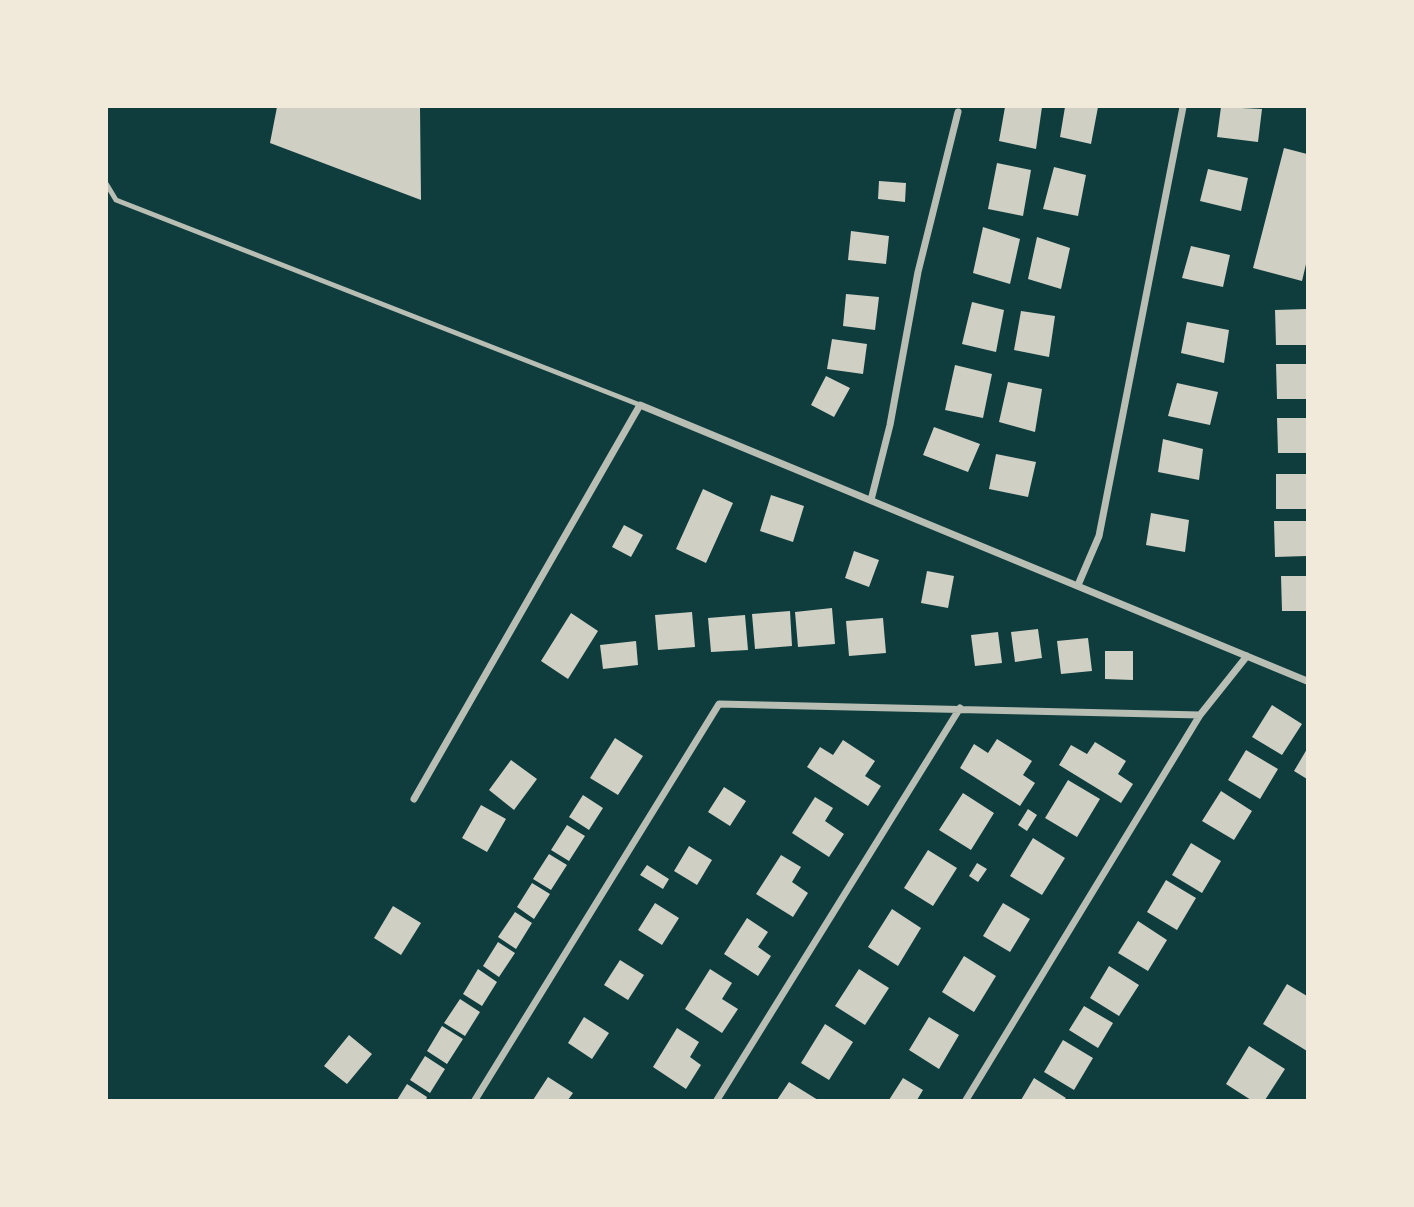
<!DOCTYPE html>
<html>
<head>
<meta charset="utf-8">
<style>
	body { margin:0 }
	#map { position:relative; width:1414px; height:1207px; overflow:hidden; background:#0f3d3e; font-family:Manrope,sans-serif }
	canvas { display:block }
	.frame { position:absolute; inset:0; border:108px solid #f1e9da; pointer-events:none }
</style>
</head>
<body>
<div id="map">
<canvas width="1414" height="1207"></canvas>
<div class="frame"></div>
</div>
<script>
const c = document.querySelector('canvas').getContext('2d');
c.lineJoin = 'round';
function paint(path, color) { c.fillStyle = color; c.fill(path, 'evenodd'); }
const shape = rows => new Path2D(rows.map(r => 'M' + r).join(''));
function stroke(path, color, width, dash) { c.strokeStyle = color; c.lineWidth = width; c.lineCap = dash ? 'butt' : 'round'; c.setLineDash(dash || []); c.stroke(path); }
paint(shape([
	[277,107,420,107,421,200,270,143],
	[1005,107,1042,107,1036,149,999,141],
	[1065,107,1098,107,1091,144,1060,137],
	[1221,107,1262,109,1258,142,1217,137],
	[1284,148,1307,154,1307,260,1302,281,1253,268],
	[997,163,1031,170,1023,216,988,209],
	[1054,167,1086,175,1078,216,1043,209],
	[1208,169,1248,178,1241,211,1200,201],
	[879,181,906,183,905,202,878,199],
	[983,227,1020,239,1010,284,973,273],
	[851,231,889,236,886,264,848,260],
	[1037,237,1070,248,1061,289,1028,279],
	[1191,246,1230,255,1223,287,1182,278],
	[846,294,879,297,875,330,843,326],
	[972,302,1004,310,996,352,962,344],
	[1307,309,1307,345,1276,345,1275,310],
	[1021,311,1055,316,1049,357,1014,350],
	[1187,322,1229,330,1224,363,1181,353],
	[832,339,867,344,863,374,827,369],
	[1276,364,1307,364,1307,399,1277,399],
	[955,365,992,374,983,418,945,410],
	[826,376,850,388,834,417,811,405],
	[1008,382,1042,389,1035,432,999,422],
	[1177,383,1218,392,1210,425,1168,416],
	[1277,418,1307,418,1307,453,1278,453],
	[934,427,980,444,968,472,923,455],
	[1163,439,1203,449,1199,480,1158,472],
	[996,454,1036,462,1028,497,989,489],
	[1276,474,1307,474,1307,509,1276,509],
	[703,489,733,503,706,563,676,549],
	[771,495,804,506,793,542,760,531],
	[1151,513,1189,520,1185,552,1146,545],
	[1274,521,1307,521,1307,556,1275,557],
	[624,525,643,535,631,557,612,547],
	[854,551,879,560,869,587,845,578],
	[927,571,954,576,948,608,921,603],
	[1281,576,1307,576,1307,611,1282,611],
	[832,608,835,644,798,647,795,612],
	[790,611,792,646,755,649,752,614],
	[692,612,695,647,658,650,655,615],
	[571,613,598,631,568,679,541,661],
	[745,615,748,650,711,652,708,618],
	[883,618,886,653,849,656,846,621],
	[1038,629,1042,658,1015,662,1011,632],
	[998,632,1002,663,975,666,971,635],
	[1088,638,1092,671,1061,674,1057,641],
	[636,641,638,665,603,669,600,645],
	[1105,651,1133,651,1133,680,1105,679],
	[1272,705,1302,724,1282,755,1252,737],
	[615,738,643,756,618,795,590,778],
	[997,739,1032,761,1023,775,1035,783,1020,806,960,768,974,744,988,753],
	[843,740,875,761,865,776,881,786,868,806,807,767,820,747,833,755],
	[1095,742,1126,761,1118,774,1133,784,1121,803,1059,765,1071,745,1087,754],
	[1307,749,1307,779,1294,771],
	[1246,750,1278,769,1260,799,1228,780],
	[511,760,537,779,514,810,489,790],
	[1068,780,1100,799,1077,837,1045,818],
	[724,787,746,801,730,826,708,812],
	[1221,791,1252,811,1234,840,1202,821],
	[963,793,994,813,971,850,939,830],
	[583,795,603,808,589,830,569,817],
	[815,797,833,808,825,821,844,834,829,857,792,833],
	[481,805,506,819,487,852,462,838],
	[1028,809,1037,815,1027,831,1018,825],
	[567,825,585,836,569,861,551,850],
	[1033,838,1065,858,1042,895,1010,876],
	[1191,843,1221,861,1202,893,1172,875],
	[689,846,712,860,697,885,674,871],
	[928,850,957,868,933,906,904,888],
	[549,854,567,865,551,890,533,879],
	[781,855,801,867,792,882,808,893,793,917,756,894],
	[977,863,987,869,978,882,969,876],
	[647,865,669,879,663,889,640,875],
	[1166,880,1196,898,1177,930,1147,912],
	[532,883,550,894,534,919,517,907],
	[655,903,679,918,662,945,638,930],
	[1003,903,1030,919,1010,952,983,936],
	[393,906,421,923,401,955,374,938],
	[892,909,921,928,898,966,868,947],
	[515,912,532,923,516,949,498,937],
	[747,918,768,932,758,947,771,956,758,976,724,954],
	[1138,921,1167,940,1148,971,1118,953],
	[498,942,515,953,499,977,483,966],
	[964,956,996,976,974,1012,942,992],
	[620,960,644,975,628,1000,604,985],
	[1109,966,1139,985,1119,1016,1090,998],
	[478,969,497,982,482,1006,463,994],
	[710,969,732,983,722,999,738,1009,722,1033,685,1009],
	[859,969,889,988,865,1025,835,1006],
	[1287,984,1307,996,1307,1051,1263,1024],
	[460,999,480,1012,465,1036,444,1023],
	[1084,1006,1113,1023,1098,1048,1069,1030],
	[584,1017,609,1033,592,1059,568,1043],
	[929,1017,959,1035,939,1069,909,1050],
	[825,1024,853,1042,829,1080,801,1063],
	[442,1026,463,1039,447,1064,427,1051],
	[677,1028,699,1042,690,1057,701,1065,686,1089,653,1067],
	[349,1035,372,1054,347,1084,324,1066],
	[1063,1040,1093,1058,1074,1090,1044,1072],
	[1249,1046,1285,1069,1265,1100,1251,1100,1226,1084],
	[425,1056,445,1069,430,1093,410,1080],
	[548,1077,573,1093,568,1100,533,1100],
	[903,1078,923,1090,917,1100,889,1100],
	[1034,1078,1066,1098,1064,1100,1021,1100],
	[789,1082,818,1100,777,1100],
	[407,1084,427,1097,426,1100,397,1100]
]), '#cfcfc3');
stroke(shape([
	[107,185,116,200,640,405]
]), '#b8beb3', 5);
stroke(shape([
	[871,500,890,425,918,272,958,112],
	[1078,585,1099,536,1183,107],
	[414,799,640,405,1307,681],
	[475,1100,719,704,1200,715],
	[717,1100,960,708],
	[966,1100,1200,715,1247,656]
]), '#b8beb3', 7);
</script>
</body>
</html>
